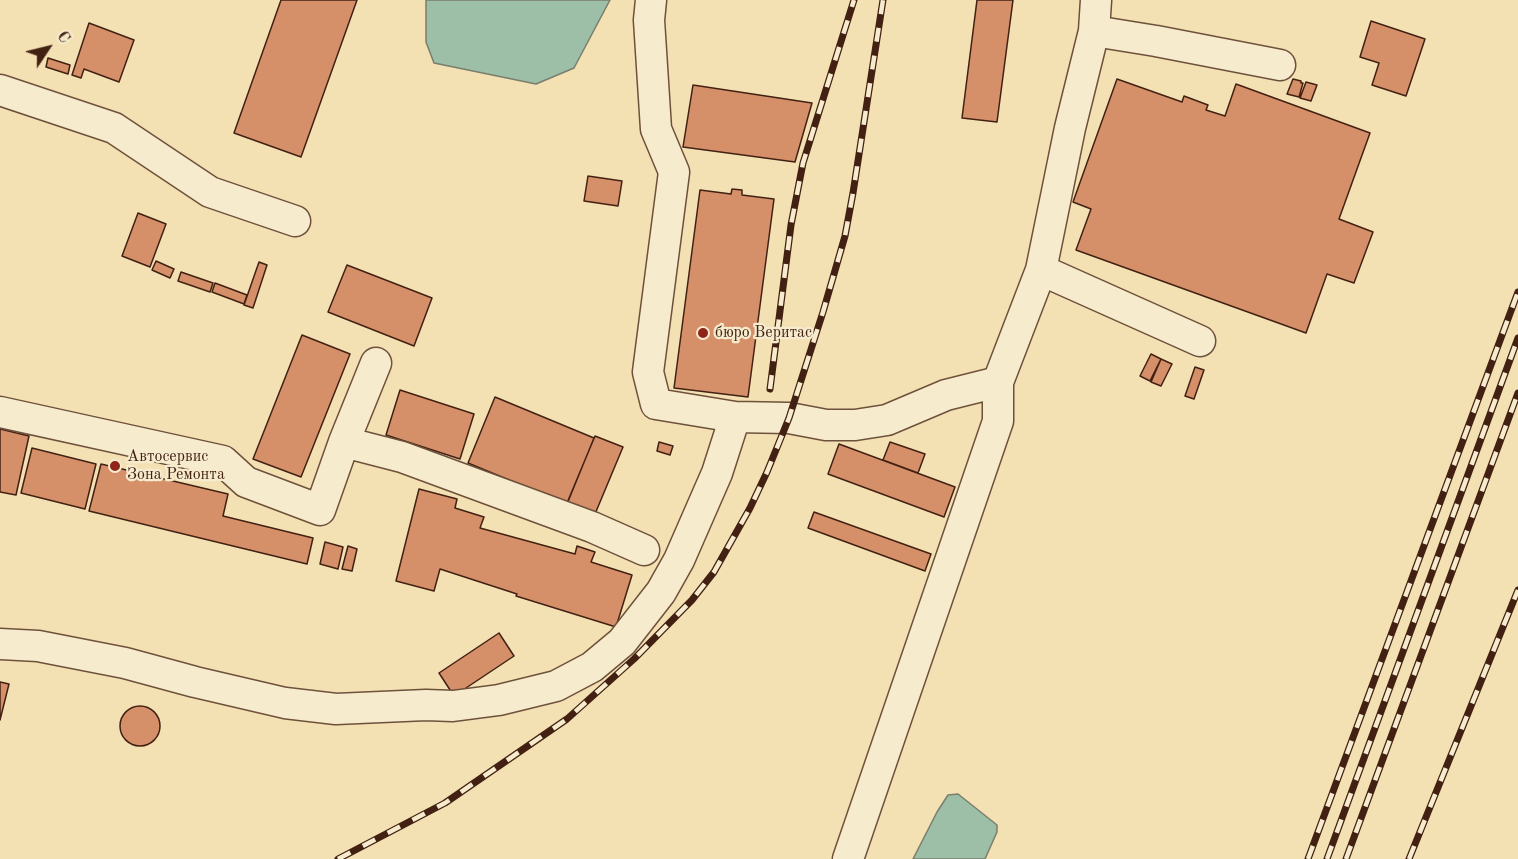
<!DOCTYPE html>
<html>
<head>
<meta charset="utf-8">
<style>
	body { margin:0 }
	#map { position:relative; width:1518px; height:859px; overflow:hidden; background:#f3e0b3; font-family:"Old Standard TT",serif }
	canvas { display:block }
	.north { position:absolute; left:18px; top:18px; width:60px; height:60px; -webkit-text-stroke:4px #f7ebce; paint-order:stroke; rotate:55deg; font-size:16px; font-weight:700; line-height:24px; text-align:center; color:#422113 }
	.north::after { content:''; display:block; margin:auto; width:21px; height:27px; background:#422113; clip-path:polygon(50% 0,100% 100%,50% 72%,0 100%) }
</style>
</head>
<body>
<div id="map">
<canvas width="1518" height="859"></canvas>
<div class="north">С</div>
</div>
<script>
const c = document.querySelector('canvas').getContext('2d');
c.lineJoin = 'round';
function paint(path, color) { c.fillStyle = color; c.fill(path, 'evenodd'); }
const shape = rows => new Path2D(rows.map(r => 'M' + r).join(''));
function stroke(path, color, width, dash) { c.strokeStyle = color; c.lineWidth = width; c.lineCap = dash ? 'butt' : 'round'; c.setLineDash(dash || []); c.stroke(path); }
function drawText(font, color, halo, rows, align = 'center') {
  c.font = font + ' "Old Standard TT",serif'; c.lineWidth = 4.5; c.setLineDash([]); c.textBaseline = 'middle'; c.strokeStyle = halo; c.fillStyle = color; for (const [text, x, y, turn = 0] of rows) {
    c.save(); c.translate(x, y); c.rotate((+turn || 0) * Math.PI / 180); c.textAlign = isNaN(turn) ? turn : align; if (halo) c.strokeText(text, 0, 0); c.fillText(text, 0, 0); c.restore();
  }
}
const water = shape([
	[426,0,610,0,574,68,536,84,434,63,426,42,426,0],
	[958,794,997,825,997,832,985,859,913,859,937,812,948,795,958,794]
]);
paint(water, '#9dbea7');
stroke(water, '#797f6c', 1.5);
const building = shape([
	[281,0,357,0,301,157,234,133,281,0],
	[977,0,1013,0,997,122,962,118,977,0],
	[1371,21,1425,39,1406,96,1372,85,1379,63,1360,57,1371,21],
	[89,23,134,40,119,82,84,69,81,78,72,75,89,23],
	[48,58,70,65,68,74,46,67,48,58],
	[1117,79,1182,102,1184,96,1208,105,1206,110,1225,116,1236,84,1370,133,1339,219,1373,232,1354,283,1327,274,1306,333,1076,250,1091,209,1073,202,1117,79],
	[1293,79,1301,81,1301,83,1303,83,1299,97,1287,94,1293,79],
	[1306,82,1317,85,1311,101,1300,98,1306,82],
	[693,85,812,103,795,162,683,147,693,85],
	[588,176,622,181,618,206,584,201,588,176],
	[732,189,742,190,742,195,774,199,748,397,674,388,700,190,731,194,732,189],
	[138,213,166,224,150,267,122,256,138,213],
	[156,261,174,269,170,278,152,270,156,261],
	[259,262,267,265,253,308,244,305,259,262],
	[347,265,432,298,414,346,328,312,347,265],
	[181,272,213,283,210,292,178,281,181,272],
	[215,283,247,295,244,304,212,292,215,283],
	[302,335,350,354,301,477,253,459,302,335],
	[1151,354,1161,359,1150,381,1140,376,1151,354],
	[1161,359,1172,364,1161,386,1151,382,1161,359],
	[1195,367,1204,370,1194,399,1185,396,1195,367],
	[400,390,474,414,460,459,386,435,400,390],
	[495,397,594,438,567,504,468,463,495,397],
	[0,429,29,436,16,495,0,492,0,429],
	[595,436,623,447,595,514,567,503,595,436],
	[659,442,673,446,670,455,657,451,659,442],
	[890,442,925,454,918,473,883,460,890,442],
	[839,444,955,487,944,517,828,474,839,444],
	[32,448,96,464,85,509,21,493,32,448],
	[101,464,228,494,223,516,313,538,307,564,89,511,101,464],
	[419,489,457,499,455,508,484,517,480,528,575,554,577,546,595,552,591,562,632,575,616,627,516,596,517,594,440,569,434,591,396,581,419,489],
	[814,512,931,554,925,571,808,528,814,512],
	[325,542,343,547,338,569,320,564,325,542],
	[348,546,357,549,352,571,342,569,348,546],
	[499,633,514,656,454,696,439,673,499,633],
	[0,682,9,684,0,720,0,682],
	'120 726a20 20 0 1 1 40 0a20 20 0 1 1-40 0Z'
]);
paint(building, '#d59069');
stroke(building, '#422113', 1.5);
const minor = shape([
	[651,0,649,20,656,129,674,172,648,372,656,404,735,417,789,418,826,425,855,425,887,420,946,395,998,382,1041,270,1070,128,1094,31,1156,41,1280,65],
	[1094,31,1096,0],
	[0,90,114,128,210,192,295,221],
	[1041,270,1200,341],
	[0,412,223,461,246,482,320,510,344,442,402,457,592,527,644,550],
	[344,442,376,363],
	[0,644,38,646,125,663,195,682,285,703,336,709,426,705,453,706,499,700,556,686,592,667,622,642,661,592,679,560,717,473,735,417],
	[848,859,998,421,998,382]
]);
stroke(minor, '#6e513b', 33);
stroke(minor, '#f7ebce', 30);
const rail = shape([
	[770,389,791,225,803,163,854,0],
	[338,859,445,803,567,719,634,659,692,600,714,572,750,508,767,472,789,418,823,312,845,236,853,193,883,0],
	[1308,859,1518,292],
	[1327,859,1518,338],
	[1346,859,1518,393],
	[1409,859,1518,590]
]);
stroke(rail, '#422113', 7);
stroke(rail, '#f7ebce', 4.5, [14]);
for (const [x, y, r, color] of [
	[703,333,6,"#8f2418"],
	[115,466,6,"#8f2418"]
]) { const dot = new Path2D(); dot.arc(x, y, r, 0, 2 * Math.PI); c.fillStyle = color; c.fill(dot); stroke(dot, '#f7ebce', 2); }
drawText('16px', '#422113', '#f7ebce', [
	["бюро Веритас",715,333],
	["Автосервис",127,457],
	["Зона Ремонта",127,475]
], 'left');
</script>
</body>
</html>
